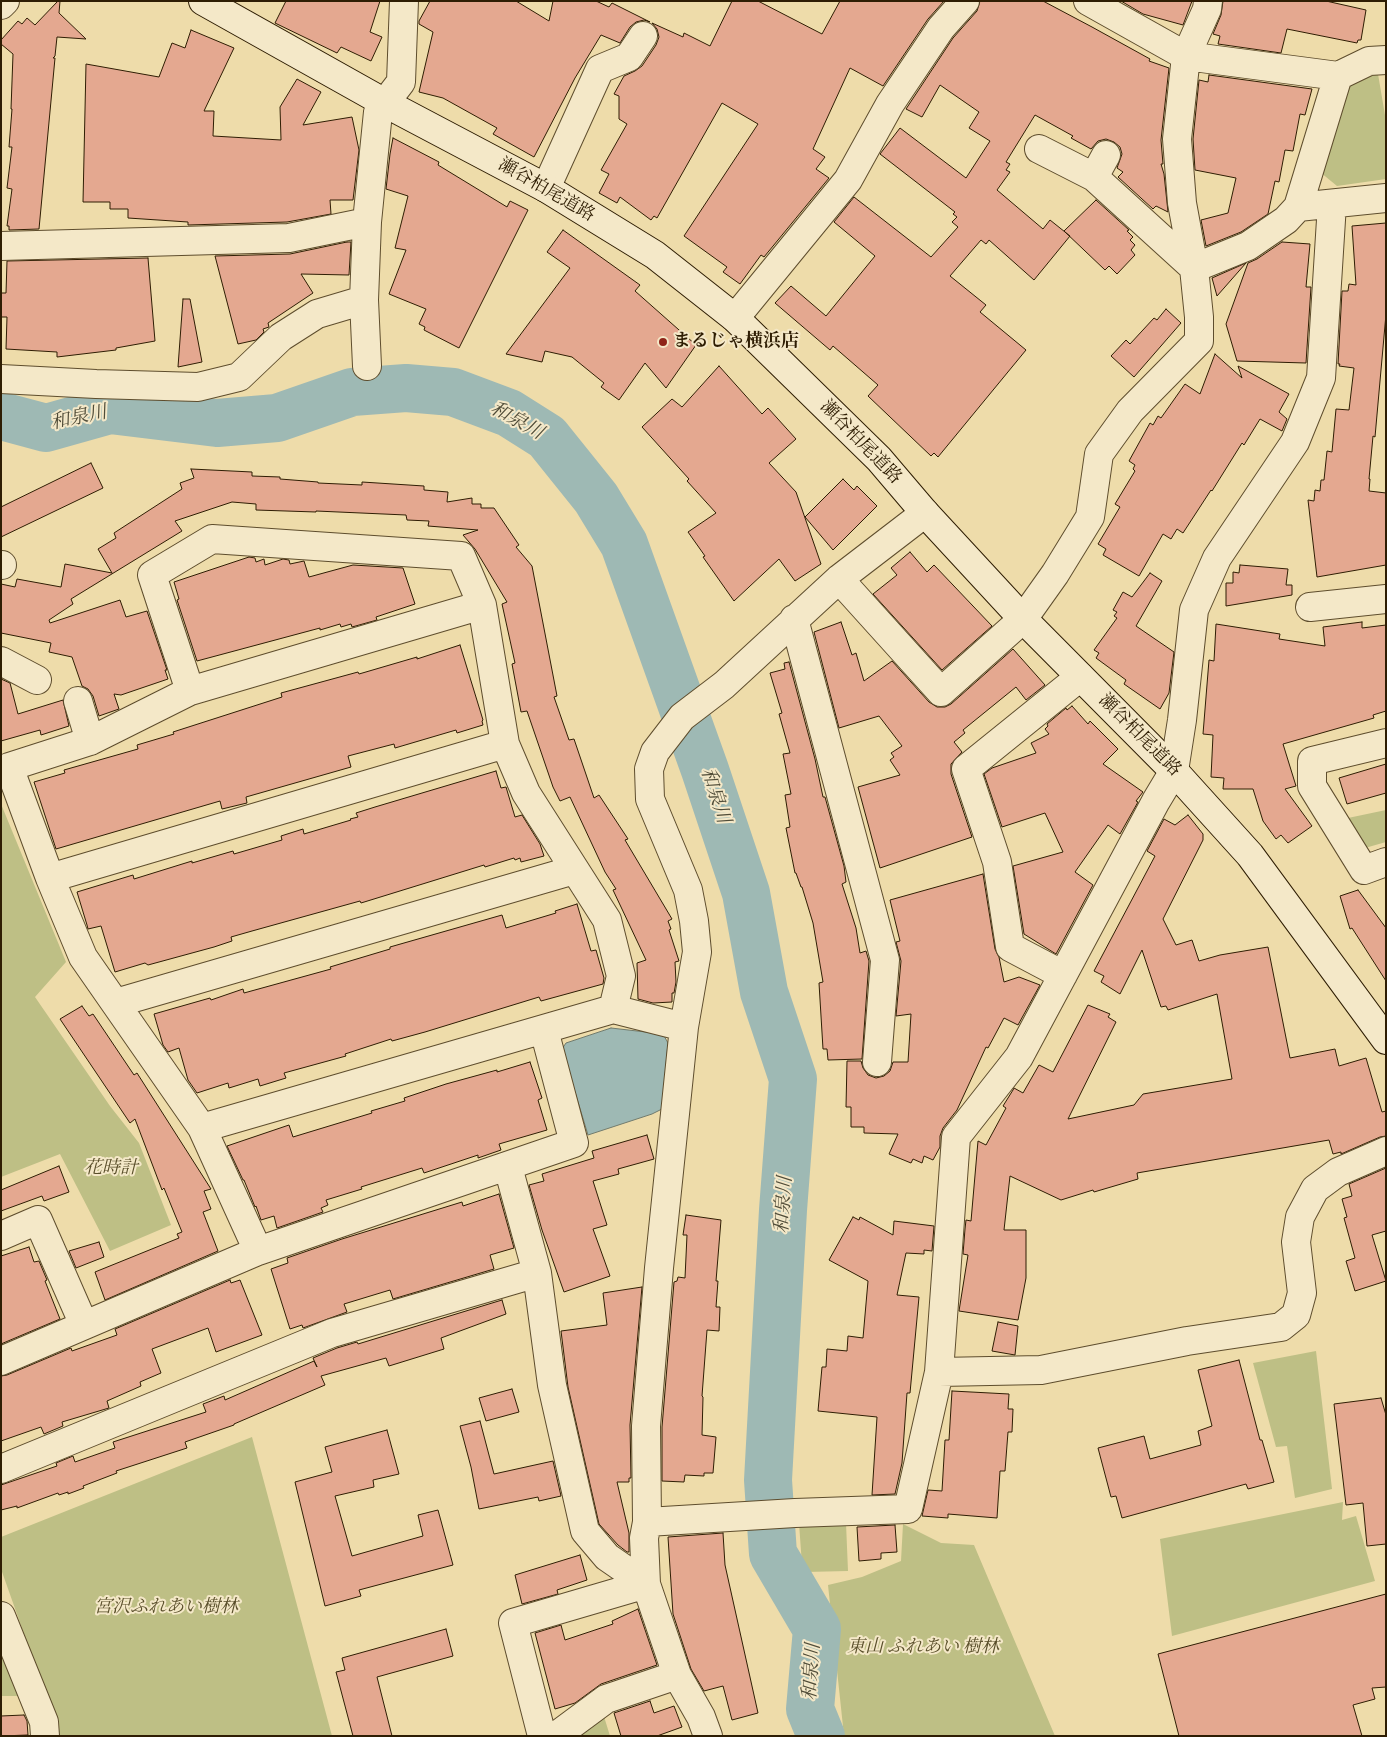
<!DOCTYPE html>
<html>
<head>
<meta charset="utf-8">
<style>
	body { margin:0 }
	#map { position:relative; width:1387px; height:1737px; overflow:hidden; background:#eedcaa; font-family:"IM FELL DW Pica",serif }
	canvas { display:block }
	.frame { position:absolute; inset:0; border:2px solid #2e1d03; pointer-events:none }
</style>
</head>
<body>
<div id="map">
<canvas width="1387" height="1737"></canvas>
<div class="frame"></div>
</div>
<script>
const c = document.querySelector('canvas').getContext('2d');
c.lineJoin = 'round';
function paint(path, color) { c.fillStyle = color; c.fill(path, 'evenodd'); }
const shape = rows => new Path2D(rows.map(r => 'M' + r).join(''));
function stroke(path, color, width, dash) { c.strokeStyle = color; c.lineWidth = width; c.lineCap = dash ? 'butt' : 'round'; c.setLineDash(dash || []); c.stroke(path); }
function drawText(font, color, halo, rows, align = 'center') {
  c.font = font + ' "IM FELL DW Pica","Noto Serif JP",serif'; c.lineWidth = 4; c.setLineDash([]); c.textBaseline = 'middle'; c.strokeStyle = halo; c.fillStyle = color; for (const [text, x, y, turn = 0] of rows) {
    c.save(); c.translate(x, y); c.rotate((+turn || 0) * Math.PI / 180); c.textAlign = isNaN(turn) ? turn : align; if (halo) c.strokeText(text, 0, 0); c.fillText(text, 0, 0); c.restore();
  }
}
paint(shape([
	[1378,74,1386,121,1386,179,1337,186,1320,172,1344,76],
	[1,804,66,962,35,997,110,1106,139,1143,171,1225,110,1251,60,1154,1,1177],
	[1386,810,1386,842,1365,848,1348,818],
	[1316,1351,1332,1489,1295,1498,1287,1446,1276,1447,1253,1363],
	[252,1437,332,1736,49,1736,46,1696,1,1569,1,1537],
	[1343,1502,1342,1520,1356,1516,1375,1581,1172,1636,1160,1539],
	[799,1523,846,1523,848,1571,805,1572,802,1565],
	[903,1524,941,1543,974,1545,1055,1736,844,1736,828,1585,862,1577,901,1561],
	[1,1652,20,1696,1,1696],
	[602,1710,610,1736,577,1736]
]), '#bebf85');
const water = shape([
	[611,1028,663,1034,668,1043,662,1109,652,1114,588,1135,562,1049,566,1043,611,1028]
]);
paint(water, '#9eb9b4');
stroke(water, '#717b6d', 1);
stroke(shape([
	[1,416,46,428,110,410,217,423,277,418,352,392,406,388,453,392,509,413,547,437,596,498,624,544,705,770,746,893,764,992,793,1079,783,1210,768,1480,773,1554,817,1629,810,1709,821,1736]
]), '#9eb9b4', 48);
const building = shape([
	[58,1,60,1,59,13,86,39,57,37,55,56,53,58,55,58,39,229,9,230,9,226,7,226,12,189,7,188,12,147,9,147,12,109,11,109,13,54,1,44,1,40,18,21,22,24,27,18,35,25,58,1],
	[286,1,380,1,370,32,382,37,371,61,341,47,337,53,275,23,286,1],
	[430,1,516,1,549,21,553,1,596,1,609,7,612,3,650,22,644,20,636,22,630,27,620,43,601,35,575,78,534,157,493,134,497,128,443,98,419,92,433,32,419,24,419,21,430,1],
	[732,1,758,1,822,34,840,1,944,1,928,19,883,86,850,68,813,149,825,157,816,169,829,178,764,257,761,255,740,284,723,272,727,267,684,236,758,124,722,103,657,218,654,216,651,220,620,197,617,203,599,193,609,174,601,170,627,124,619,119,619,96,614,94,624,76,635,71,642,66,656,45,659,37,657,29,652,23,683,37,684,33,710,46,732,1],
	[980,1,1043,1,1092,27,1150,59,1149,61,1169,68,1161,140,1163,164,1161,164,1164,174,1168,212,1156,206,1153,209,1118,177,1123,172,1117,168,1122,154,1120,147,1114,142,1106,139,1098,141,1091,149,1071,138,1073,136,1035,115,1006,162,1010,164,1006,170,1010,172,997,190,1043,229,1050,220,1070,236,1034,280,989,240,986,244,981,240,950,276,986,305,980,312,1026,350,938,457,934,453,931,456,868,396,878,385,833,346,830,350,775,303,791,286,826,316,875,256,834,222,854,197,931,257,958,227,952,222,957,217,953,214,955,212,880,154,900,128,966,178,990,141,969,128,979,112,940,85,922,117,906,109,953,38,977,11,980,1],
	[1121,1,1192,1,1183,25,1143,14,1121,1],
	[1223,1,1326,1,1366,10,1361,40,1358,40,1357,43,1287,29,1281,53,1218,44,1220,36,1213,34,1221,15,1223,1],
	[191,30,234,48,204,111,214,111,213,136,281,140,280,107,297,79,321,92,303,125,352,117,359,150,353,200,330,200,331,214,287,222,188,225,188,222,128,218,128,209,110,209,110,202,83,202,86,64,159,77,172,43,185,48,191,30],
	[1209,75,1312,89,1305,115,1300,114,1293,151,1285,150,1279,182,1275,181,1268,214,1241,232,1206,246,1201,220,1228,213,1236,178,1195,170,1193,139,1199,80,1208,82,1209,75],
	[393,138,439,162,438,165,507,207,510,201,528,210,459,348,424,330,425,327,419,324,426,309,389,294,406,250,395,248,408,196,386,189,390,154,393,138],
	[1096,200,1129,230,1127,231,1133,237,1130,240,1135,245,1131,250,1135,255,1117,274,1109,266,1105,270,1064,231,1096,200],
	[1386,223,1386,314,1375,437,1373,436,1369,479,1370,479,1369,491,1386,493,1386,565,1317,577,1308,500,1314,501,1315,490,1320,491,1321,480,1324,480,1327,451,1332,452,1336,409,1349,410,1354,368,1339,366,1340,364,1338,364,1342,291,1348,291,1349,284,1356,285,1352,226,1386,223],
	[563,230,640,285,635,291,696,345,666,388,645,363,619,400,601,387,604,383,572,357,545,351,542,362,506,354,570,268,547,252,563,230],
	[347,242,351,242,349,275,301,274,313,293,268,323,269,327,263,329,264,332,256,340,238,344,215,256,290,254,347,242],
	[1282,242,1310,244,1306,287,1311,287,1306,363,1237,361,1226,324,1248,263,1257,259,1282,242],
	[148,258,155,341,116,348,116,350,57,357,57,352,6,349,7,317,1,317,1,293,6,293,7,261,148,258],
	[1246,263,1217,296,1212,278,1246,263],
	[183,299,190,299,202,362,178,367,183,299],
	[1166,309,1181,323,1134,377,1111,356,1126,340,1130,344,1154,318,1157,320,1166,309],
	[1215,354,1242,378,1238,366,1289,394,1279,412,1287,419,1282,431,1260,419,1244,445,1242,443,1212,491,1211,490,1183,533,1177,529,1171,539,1163,534,1139,576,1103,555,1106,549,1098,544,1120,507,1115,504,1135,471,1133,469,1135,465,1129,461,1150,423,1153,425,1158,416,1161,418,1185,384,1200,394,1215,354],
	[719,366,762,414,768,408,796,439,769,463,796,492,821,564,795,581,779,559,734,601,703,557,705,556,688,532,716,513,687,481,689,479,642,427,672,399,682,407,719,366],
	[91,463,103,488,1,537,1,507,91,463],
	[191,469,252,472,252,476,280,477,280,479,318,482,318,483,362,485,362,482,424,486,424,490,448,492,447,502,472,498,472,504,481,504,481,508,494,508,519,545,516,547,532,566,557,696,554,697,569,740,574,739,594,798,599,795,628,839,625,840,672,919,668,921,671,929,669,930,679,961,675,962,676,982,674,993,672,993,672,1002,653,1003,638,999,637,963,646,960,613,890,616,889,605,872,570,797,560,801,553,787,527,711,521,712,512,664,515,663,502,604,507,602,475,549,463,535,478,530,428,526,429,521,407,520,406,515,316,511,316,512,256,510,256,504,232,502,175,521,182,531,71,599,73,604,49,620,50,623,120,600,126,617,147,611,167,670,165,670,168,679,121,695,114,694,119,709,99,716,93,696,88,689,82,686,72,657,49,652,51,643,1,633,1,584,15,587,17,579,61,587,65,564,112,573,98,549,116,538,114,533,182,489,180,483,194,478,191,469],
	[843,479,854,490,857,486,877,506,833,550,805,517,843,479],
	[910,552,927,572,934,565,992,626,942,670,873,594,897,575,891,568,910,552],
	[249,557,255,558,256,562,264,559,265,565,283,559,289,560,290,564,304,561,309,577,353,565,403,568,415,604,376,617,377,620,352,627,351,624,341,627,340,624,320,630,320,628,197,661,177,600,179,599,174,582,249,557],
	[1240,565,1288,569,1286,585,1292,585,1292,595,1226,606,1226,583,1233,583,1233,572,1239,573,1240,565],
	[1150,573,1162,581,1136,626,1174,652,1169,693,1160,709,1124,684,1126,680,1096,658,1099,653,1094,650,1117,618,1114,616,1117,612,1113,610,1123,592,1132,597,1150,573],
	[841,622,852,655,856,653,864,681,892,661,929,702,937,707,945,707,951,704,1013,649,1045,685,1026,700,1016,687,963,730,965,733,954,742,962,752,951,764,951,774,972,837,880,868,858,787,900,775,890,760,894,757,891,753,902,746,879,716,839,728,814,632,841,622],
	[1362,622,1362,628,1386,625,1386,711,1373,715,1374,718,1283,744,1296,786,1285,789,1312,826,1288,843,1281,835,1276,839,1263,821,1253,789,1223,789,1224,778,1211,777,1213,735,1203,734,1209,660,1214,661,1216,624,1280,634,1279,639,1325,646,1323,627,1362,622],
	[460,645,483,720,482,721,483,725,457,733,456,730,395,748,394,744,348,756,351,767,246,797,247,803,222,809,220,801,56,849,34,782,65,773,64,770,138,749,137,745,174,734,173,732,282,697,281,693,358,672,359,674,417,657,417,659,460,645],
	[789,662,815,759,823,797,825,797,844,866,846,882,842,884,856,928,860,953,866,951,869,961,862,1059,828,1060,827,1049,823,1049,819,983,823,982,813,923,802,887,801,887,796,873,795,873,786,828,790,827,785,795,791,794,783,754,790,753,779,714,782,713,770,673,785,669,784,663,789,662],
	[1,679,10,683,18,714,63,700,69,726,41,735,40,730,1,741,1,679],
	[1072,706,1088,724,1090,721,1118,749,1103,764,1143,792,1136,801,1138,802,1120,834,1108,825,1075,872,1093,885,1056,954,1024,934,1013,866,1063,852,1045,813,1002,827,984,774,992,768,1036,753,1031,743,1049,734,1045,729,1048,726,1047,724,1066,708,1067,710,1072,706],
	[1386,764,1386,793,1347,804,1339,778,1386,764],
	[496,771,501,788,506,787,515,817,522,815,540,844,544,856,521,862,520,858,515,860,514,858,485,867,484,865,361,903,360,901,252,931,231,937,232,941,214,947,148,965,145,963,115,972,101,926,88,929,87,925,77,892,133,875,134,879,192,861,192,863,233,851,234,854,282,840,281,836,303,829,304,834,351,820,350,819,358,817,356,813,375,807,496,771],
	[1188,815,1203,834,1203,840,1163,919,1176,945,1192,940,1199,961,1220,955,1268,947,1290,1058,1335,1049,1339,1066,1366,1058,1382,1112,1386,1111,1386,1136,1380,1137,1341,1154,1341,1152,1333,1154,1329,1140,1137,1173,1138,1179,1094,1192,1093,1190,1061,1200,1010,1176,1004,1230,1026,1230,1026,1278,1018,1320,959,1311,968,1255,963,1254,965,1229,966,1220,971,1221,978,1141,986,1145,1006,1108,1003,1106,1013,1090,1014,1088,1023,1093,1039,1065,1053,1072,1088,1005,1110,1014,1108,1017,1116,1022,1068,1119,1134,1105,1143,1094,1232,1079,1217,994,1168,1010,1166,1006,1161,1007,1142,950,1120,994,1101,982,1104,976,1094,971,1155,856,1147,851,1164,819,1175,825,1188,815],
	[983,874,995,949,999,957,1004,982,1019,977,1040,985,1018,1025,1004,1018,988,1048,986,1047,957,1110,943,1128,940,1136,940,1147,933,1160,924,1156,922,1163,913,1159,911,1163,889,1154,898,1134,864,1133,864,1127,851,1127,851,1107,846,1107,847,1061,861,1061,863,1068,868,1075,876,1078,884,1076,890,1071,893,1062,908,1062,911,1014,896,1016,901,961,896,942,900,941,890,900,983,874],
	[1358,890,1386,928,1386,981,1352,928,1350,929,1340,896,1358,890],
	[577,904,591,951,596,950,604,978,603,984,541,1001,539,997,425,1032,392,1041,391,1039,345,1054,346,1056,284,1073,286,1078,260,1086,258,1079,229,1088,228,1083,197,1093,188,1080,179,1048,168,1052,163,1045,154,1014,210,998,211,1000,243,989,244,993,331,969,330,967,390,949,390,947,502,915,506,928,556,913,555,911,577,904],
	[82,1006,89,1016,93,1014,134,1075,137,1073,211,1189,204,1191,211,1209,203,1212,218,1251,105,1300,95,1272,179,1238,177,1234,182,1232,164,1188,162,1190,135,1119,130,1123,60,1019,82,1006],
	[530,1062,542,1098,538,1100,547,1130,499,1144,501,1150,478,1158,478,1155,424,1173,422,1168,361,1187,362,1189,326,1200,328,1205,321,1208,323,1212,277,1228,274,1216,261,1220,256,1206,255,1207,244,1180,243,1180,227,1146,289,1125,293,1137,372,1113,371,1111,405,1101,404,1098,446,1084,497,1070,497,1072,530,1062],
	[647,1135,654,1159,618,1169,619,1174,593,1181,607,1225,593,1229,610,1276,564,1292,542,1230,529,1185,544,1181,542,1174,594,1158,592,1151,647,1135],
	[59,1166,69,1192,44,1201,42,1196,1,1211,1,1190,59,1166],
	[1386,1168,1386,1231,1372,1235,1386,1281,1355,1291,1346,1261,1355,1258,1344,1218,1347,1217,1342,1199,1352,1196,1349,1184,1386,1168],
	[499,1194,514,1248,490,1255,494,1269,393,1299,390,1290,344,1304,347,1312,303,1328,302,1325,290,1329,271,1269,288,1263,287,1258,342,1239,462,1202,463,1206,499,1194],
	[686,1215,721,1220,716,1281,718,1281,716,1307,720,1307,719,1331,707,1330,702,1396,703,1397,702,1435,716,1437,713,1473,704,1473,704,1476,685,1475,684,1482,662,1481,662,1427,674,1282,677,1281,678,1277,685,1278,687,1235,683,1235,686,1215],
	[853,1217,859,1220,860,1217,893,1235,894,1221,934,1226,932,1251,924,1250,924,1254,906,1253,897,1295,919,1297,910,1393,907,1393,902,1463,895,1494,872,1495,877,1417,818,1411,822,1367,826,1367,827,1349,847,1351,848,1336,863,1338,868,1281,829,1260,853,1217],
	[99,1242,104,1257,76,1268,69,1251,99,1242],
	[29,1247,34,1262,39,1261,47,1280,45,1281,60,1319,1,1344,1,1256,29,1247],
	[230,1280,231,1283,240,1280,262,1335,216,1352,208,1328,152,1349,161,1373,140,1382,141,1386,107,1401,109,1408,62,1422,63,1426,44,1434,41,1427,1,1441,1,1376,7,1375,71,1348,72,1351,117,1335,115,1329,230,1280],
	[642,1287,630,1425,631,1478,629,1478,629,1482,617,1482,629,1533,629,1552,627,1552,618,1545,599,1524,568,1387,561,1331,607,1325,603,1293,642,1287],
	[502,1300,506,1314,441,1338,444,1349,389,1366,386,1358,321,1376,325,1385,234,1424,234,1425,185,1442,187,1448,116,1471,117,1473,83,1486,84,1488,68,1494,68,1492,59,1495,58,1493,17,1508,17,1506,1,1510,1,1485,57,1466,56,1463,73,1456,75,1462,115,1448,113,1442,206,1412,203,1404,224,1396,225,1400,314,1361,317,1367,313,1358,337,1348,357,1342,358,1344,502,1300],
	[998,1322,1018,1326,1015,1355,992,1351,998,1322],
	[1239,1360,1260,1440,1262,1440,1274,1482,1248,1489,1246,1484,1122,1518,1116,1496,1111,1497,1098,1448,1144,1436,1150,1459,1201,1445,1198,1431,1212,1426,1198,1370,1239,1360],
	[512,1389,519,1412,486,1421,479,1398,512,1389],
	[952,1391,1009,1394,1008,1409,1013,1409,1012,1432,1008,1432,1005,1471,1000,1471,997,1518,948,1514,948,1518,922,1516,928,1490,942,1491,945,1440,949,1440,952,1391],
	[1381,1398,1386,1415,1386,1544,1367,1546,1363,1503,1346,1505,1334,1404,1381,1398],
	[480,1421,494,1474,553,1461,561,1496,539,1501,538,1497,479,1509,471,1467,460,1426,480,1421],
	[387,1430,399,1474,373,1480,374,1487,335,1496,352,1556,423,1536,418,1515,438,1510,453,1565,359,1590,361,1596,325,1606,295,1482,332,1472,325,1447,387,1430],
	[895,1525,897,1552,881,1553,881,1559,859,1561,857,1527,895,1525],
	[723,1533,725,1565,758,1713,732,1720,723,1686,704,1691,691,1669,673,1614,668,1537,723,1533],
	[580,1555,587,1580,557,1590,558,1594,522,1604,515,1575,580,1555],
	[1386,1594,1386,1687,1372,1688,1375,1699,1353,1705,1362,1736,1179,1736,1158,1654,1386,1594],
	[638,1609,657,1665,601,1684,575,1703,555,1709,535,1633,561,1625,565,1640,613,1624,612,1621,638,1609],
	[446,1629,453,1656,377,1677,392,1736,353,1736,336,1672,345,1670,342,1658,446,1629],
	[650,1701,654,1713,674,1706,682,1727,657,1736,621,1736,614,1713,650,1701],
	[24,1715,27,1721,28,1735,1,1736,1,1716,24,1715]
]);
paint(building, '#e4a890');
stroke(building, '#2e1d03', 1);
const street = shape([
	[1088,1,1186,56,1338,76],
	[1,5,5,1],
	[1039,149,1094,177,1194,268,1248,246,1286,220,1298,207,1386,198],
	[1094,177,1106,155],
	[546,188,600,69,629,57,643,36],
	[1298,207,1338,76,1369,61,1386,60],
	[1,246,289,238,367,222],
	[735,318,848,180,890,104,941,28,965,1],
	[367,366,364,300,367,222,378,112,401,82,404,1],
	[1,379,96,384,198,387,239,377,281,337,317,314,364,300],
	[1,565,2,565],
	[839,579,941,692,1023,619,1055,574,1090,517,1099,454,1130,411,1199,341,1199,317,1194,268,1182,203,1177,139,1186,56,1207,9,1208,1],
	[1310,607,1386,599],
	[794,619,885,960,877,1062],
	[1,661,37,680],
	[190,691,152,575,212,539,461,556,482,605,505,744,526,793,607,920,621,976,613,1009],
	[78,701,90,741],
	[1386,743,1312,761,1312,786,1364,870,1386,862],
	[50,878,505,744],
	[1063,975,1010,947,997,862,966,769,1080,677],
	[116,1003,574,870],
	[202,1128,613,1009,684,1027],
	[508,1167,537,1273,552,1385,585,1531,607,1557,646,1584],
	[1,1236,38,1220,84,1325],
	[258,1251,202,1128,83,957,50,878,9,767,90,741,190,691,482,605],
	[1,1361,258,1251,574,1143,544,1030],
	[939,1372,1041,1370,1187,1341,1281,1327,1296,1315,1302,1293,1296,1242,1300,1217,1315,1189,1338,1172,1386,1151],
	[1,1469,332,1333,537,1273],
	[647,1522,795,1513,908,1509,939,1372,956,1137,1019,1057,1156,801,1174,771,1182,720,1194,610,1217,558,1295,442,1321,378,1332,204],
	[1,1616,44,1722,45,1736],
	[542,1736,513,1623,646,1584],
	[556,1736,606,1699,677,1675],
	[708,1736,701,1717,677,1675,646,1584,644,1538,647,1522,646,1426,659,1268,684,1027,697,952,694,921,688,890,650,799,649,769,655,752,682,717,724,685,839,579,925,513]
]);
const secondary = shape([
	[203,1,385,103,546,188,655,255,735,318,879,459,925,513,1023,619,1174,771,1250,855,1386,1040]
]);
stroke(street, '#5e4d2d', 30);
stroke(secondary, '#2e1d03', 30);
stroke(street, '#f4e8c8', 28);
stroke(secondary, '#f4e8c8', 28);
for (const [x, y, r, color] of [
	[663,342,5,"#8f2418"]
]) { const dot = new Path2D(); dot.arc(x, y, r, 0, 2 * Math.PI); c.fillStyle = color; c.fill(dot); stroke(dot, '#f4e8c8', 2); }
drawText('18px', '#2e1d03', '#f4e8c8', [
	["瀬谷柏尾道路",546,191,30],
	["瀬谷柏尾道路",860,443,46],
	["瀬谷柏尾道路",1139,736,45]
]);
drawText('bold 18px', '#2e1d03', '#f4e8c8', [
	["まるじゃ横浜店",673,342]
], 'left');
drawText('italic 18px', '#594e2a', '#f4e8c8', [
	["花時計",111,1169],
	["宮沢ふれあい樹林",166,1608],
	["東山 ふれあい 樹林",923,1648]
]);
drawText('italic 19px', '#504c38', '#f4e8c8', [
	["和泉川",79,419,-12],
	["和泉川",516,422,29],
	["和泉川",714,796,72],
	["和泉川",785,1205,-86],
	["和泉川",813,1672,-86]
]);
</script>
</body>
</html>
